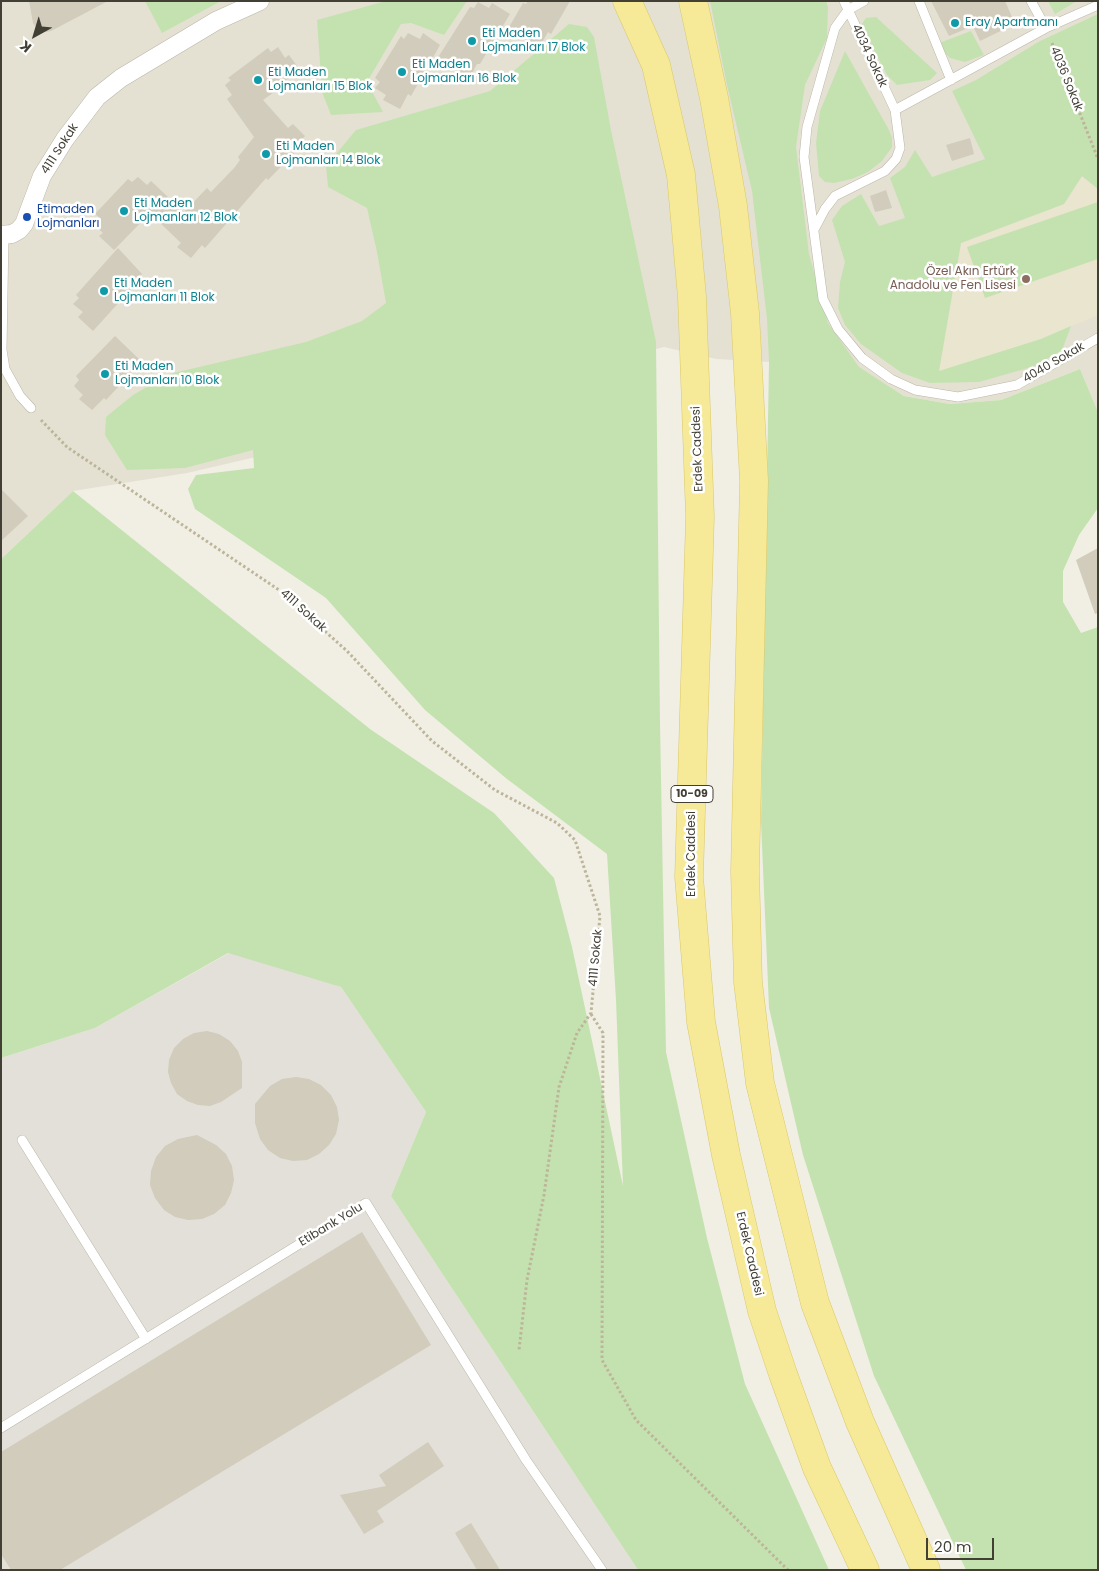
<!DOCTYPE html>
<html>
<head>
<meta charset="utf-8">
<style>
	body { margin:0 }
	#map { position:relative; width:1099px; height:1571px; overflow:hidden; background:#f1efe4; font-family:Poppins,sans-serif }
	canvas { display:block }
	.frame { position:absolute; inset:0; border:2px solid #423f35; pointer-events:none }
	.north { position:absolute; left:10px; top:10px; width:50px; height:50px; -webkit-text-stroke:4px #fff; paint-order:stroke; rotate:219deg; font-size:14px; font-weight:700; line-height:20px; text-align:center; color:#423f35 }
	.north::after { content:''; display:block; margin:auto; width:18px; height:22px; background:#423f35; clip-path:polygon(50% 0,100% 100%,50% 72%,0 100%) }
	.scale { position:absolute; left:926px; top:1538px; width:68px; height:22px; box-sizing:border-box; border:2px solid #423f35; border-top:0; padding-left:6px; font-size:15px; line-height:18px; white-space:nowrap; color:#423f35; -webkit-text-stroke:4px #fff; paint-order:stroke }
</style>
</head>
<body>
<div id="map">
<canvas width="1099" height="1571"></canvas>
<div class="frame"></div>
<div class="north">K</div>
<div class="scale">20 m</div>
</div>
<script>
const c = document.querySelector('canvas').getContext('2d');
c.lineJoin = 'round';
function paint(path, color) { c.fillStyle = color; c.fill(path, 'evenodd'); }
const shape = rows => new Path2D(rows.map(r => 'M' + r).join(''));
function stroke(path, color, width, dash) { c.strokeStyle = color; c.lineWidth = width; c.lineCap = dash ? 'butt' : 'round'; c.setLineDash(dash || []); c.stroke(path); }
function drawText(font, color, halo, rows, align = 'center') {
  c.font = font + ' Poppins,sans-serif'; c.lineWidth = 5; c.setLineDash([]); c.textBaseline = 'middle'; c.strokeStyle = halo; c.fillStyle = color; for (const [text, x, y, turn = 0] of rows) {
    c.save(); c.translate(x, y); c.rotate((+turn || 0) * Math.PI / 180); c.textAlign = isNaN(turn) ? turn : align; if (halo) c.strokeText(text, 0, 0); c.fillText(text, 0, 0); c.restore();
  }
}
paint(shape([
	[1,1,1098,1,1098,412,1080,369,1001,400,950,404,904,396,858,367,716,359,664,347,256,457,187,473,73,491,1,559]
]), '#e4e1d3');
paint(shape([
	[238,948,341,987,426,1112,391,1196,638,1570,1,1570,1,1058,95,1028]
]), '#e3e0d9');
paint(shape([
	[1082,176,1098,189,1098,315,1041,339,939,372,961,243,1064,204]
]), '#e9e5cf');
paint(shape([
	[145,1,221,1,162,33],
	[386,1,467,1,444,35,411,23,401,24,367,82,383,112,331,115,322,92,317,20],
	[710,1,826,1,828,7,827,38,805,85,796,147,809,254,828,323,859,367,904,396,950,404,1001,400,1080,369,1098,412,1098,508,1079,535,1063,571,1063,602,1081,633,1098,627,1098,1570,966,1570,874,1376,803,1155,769,1008,761,822,769,362,767,319,752,191,727,85],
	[1048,1,1077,1,1055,14],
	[1098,14,1098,189,1082,176,1064,204,961,243,939,371,1041,339,1071,326,1062,350,1035,366,979,382,930,383,902,373,861,344,845,325,838,308,840,282,845,262,832,220,842,206,861,194,879,226,905,218,890,178,905,167,915,150,932,177,985,159,952,91,976,80,1040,41],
	[876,17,937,73,930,80,897,85,887,75,861,25,866,18],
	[569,24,587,27,594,37,611,130,656,342,660,723,666,1052,707,1238,745,1384,829,1570,638,1570,391,1196,426,1112,341,987,228,953,95,1028,1,1058,1,559,73,491,370,729,494,813,554,878,572,947,623,1186,616,1000,607,854,507,779,425,710,326,598,195,509,188,489,196,475,254,468,253,450,185,468,127,470,105,435,106,417,133,395,169,374,306,342,362,321,386,303,377,252,367,208,328,187,326,166,356,130,490,91],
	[971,31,984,55,965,62,950,58,942,50,939,43],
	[845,51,889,130,892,138,892,147,882,161,868,172,852,179,834,183,825,182,819,176,816,143,820,111],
	[1098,202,1098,259,985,298,967,247]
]), '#c4e2b0');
paint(shape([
	[29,1,108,1,51,31,46,32,35,26,33,23],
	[528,1,570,1,551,34,548,32,539,48,508,29,523,3,526,4],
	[931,1,1005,1,1015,24,980,41,973,26,949,36],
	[478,2,489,8,492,3,510,14,480,64,477,64,469,79,437,59,470,7,474,8],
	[408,33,420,39,423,33,440,45,411,96,408,94,400,109,383,100,386,95,375,88,380,82,375,78,401,36,404,39],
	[278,47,285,58,289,55,300,70,286,80,287,83,263,100,288,128,293,124,305,136,293,149,296,151,268,180,266,178,205,248,202,245,191,258,177,247,181,243,150,213,114,250,99,236,103,233,93,223,99,217,95,214,128,179,132,182,138,177,147,185,151,181,184,212,207,188,211,192,235,167,240,160,238,157,254,137,227,99,232,95,225,85,231,80,228,78,268,48,271,52],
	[970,138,974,154,952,161,946,145],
	[886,190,892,208,875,212,870,196],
	[118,248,142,274,131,287,132,288,93,331,78,317,83,312,73,304,79,298,76,295],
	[115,336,140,360,132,368,133,371,106,400,104,398,92,410,79,399,83,395,74,386,79,380,76,376],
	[1,489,28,516,1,541],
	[1098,548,1098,613,1095,614,1076,560],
	[207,1031,219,1034,230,1041,238,1051,242,1062,242,1088,221,1102,210,1106,198,1105,187,1101,177,1094,171,1083,168,1072,169,1060,174,1048,183,1039,194,1033],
	[296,1077,309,1079,321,1085,331,1095,337,1107,339,1120,336,1134,329,1145,319,1154,307,1160,293,1161,280,1158,268,1150,260,1139,255,1123,255,1104,270,1086,282,1079],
	[197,1135,216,1145,226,1154,232,1166,234,1180,231,1193,225,1205,214,1214,202,1219,188,1220,175,1217,164,1210,155,1198,150,1185,151,1171,156,1157,165,1146,178,1139],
	[362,1232,431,1345,60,1570,11,1570,1,1554,1,1452],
	[428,1442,444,1466,377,1511,384,1522,364,1534,340,1495,386,1486,379,1475],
	[471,1523,500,1570,477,1570,455,1533]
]), '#d1ccbb');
const service = shape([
	[864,1,848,10,835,28,807,127,804,157,823,299,838,329,862,358,891,379,915,390,958,397,1017,385,1098,338],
	[919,1,951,80],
	[1031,1,1046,28],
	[895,110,1046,28,1098,5],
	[815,228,825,209,835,196,885,171,896,159,900,148,895,110,844,1],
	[4,235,2,350,5,369,20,396,31,408],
	[22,1140,146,1339],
	[1,1428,366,1203,526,1460,602,1570]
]);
const minor = shape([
	[1,235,12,234,19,230,24,224,42,176,65,139,97,97,121,78,216,21,260,1]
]);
const primary = shape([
	[627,1,656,65,681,175,692,297,700,517,689,877,701,1022,726,1155,762,1311,783,1374,817,1468,865,1570],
	[693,1,714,98,733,206,745,313,754,481,745,871,748,982,760,1083,815,1303,860,1422,926,1570]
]);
stroke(service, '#bbb7a8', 10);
stroke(minor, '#bbb7a8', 19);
stroke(primary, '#d9c86a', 29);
stroke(shape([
	[1052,43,1098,159],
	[41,420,67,447,279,590,347,651,432,741,495,790,557,823,575,840,600,916,591,1013,577,1033,559,1087,544,1195,527,1280,519,1350],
	[591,1014,603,1033,602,1360,636,1420,788,1570]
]), '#bcb59a', 3, [2.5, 2.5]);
stroke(service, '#fff', 9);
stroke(minor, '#fff', 18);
stroke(primary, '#f6e998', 28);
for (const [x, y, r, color] of [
	[955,23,5,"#0f9aa8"],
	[472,41,5,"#0f9aa8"],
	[402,72,5,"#0f9aa8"],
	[258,80,5,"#0f9aa8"],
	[266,154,5,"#0f9aa8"],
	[124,211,5,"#0f9aa8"],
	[27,217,5,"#1a4fb4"],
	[1026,279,5,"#8d6e63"],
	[104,291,5,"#0f9aa8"],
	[105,374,5,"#0f9aa8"]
]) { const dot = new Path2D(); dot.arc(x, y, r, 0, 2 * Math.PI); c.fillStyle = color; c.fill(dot); stroke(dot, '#fff', 2); }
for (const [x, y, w] of [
	[692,794,42]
]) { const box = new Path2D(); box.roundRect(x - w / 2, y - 8.5, w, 17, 4); c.fillStyle = '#fff'; c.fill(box); stroke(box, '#423f35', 1); }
drawText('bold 11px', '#423f35', null, [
	["10-09",692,794]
]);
drawText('12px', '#0d838f', '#fff', [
	["Eray Apartmanı",965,23],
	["Eti Maden",482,34],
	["Lojmanları 17 Blok",482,48],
	["Eti Maden",412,65],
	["Lojmanları 16 Blok",412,79],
	["Eti Maden",268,73],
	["Lojmanları 15 Blok",268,87],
	["Eti Maden",276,147],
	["Lojmanları 14 Blok",276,161],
	["Eti Maden",134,204],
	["Lojmanları 12 Blok",134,218],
	["Eti Maden",114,284],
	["Lojmanları 11 Blok",114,298],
	["Eti Maden",115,367],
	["Lojmanları 10 Blok",115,381]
], 'left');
drawText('12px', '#423f35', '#fff', [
	["4034 Sokak",869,56,65],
	["4036 Sokak",1066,79,68],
	["4111 Sokak",60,149,-57],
	["4040 Sokak",1054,363,-30],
	["Erdek Caddesi",698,449,-92],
	["4111 Sokak",303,611,42],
	["Erdek Caddesi",692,854,-90],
	["4111 Sokak",596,958,-85],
	["Etibank Yolu",331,1225,-31],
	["Erdek Caddesi",749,1254,77]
]);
drawText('12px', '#164399', '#fff', [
	["Etimaden",37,210],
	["Lojmanları",37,224]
], 'left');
drawText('12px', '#785e54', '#fff', [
	["Özel Akın Ertürk",1016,272],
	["Anadolu ve Fen Lisesi",1016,286]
], 'right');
</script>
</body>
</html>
